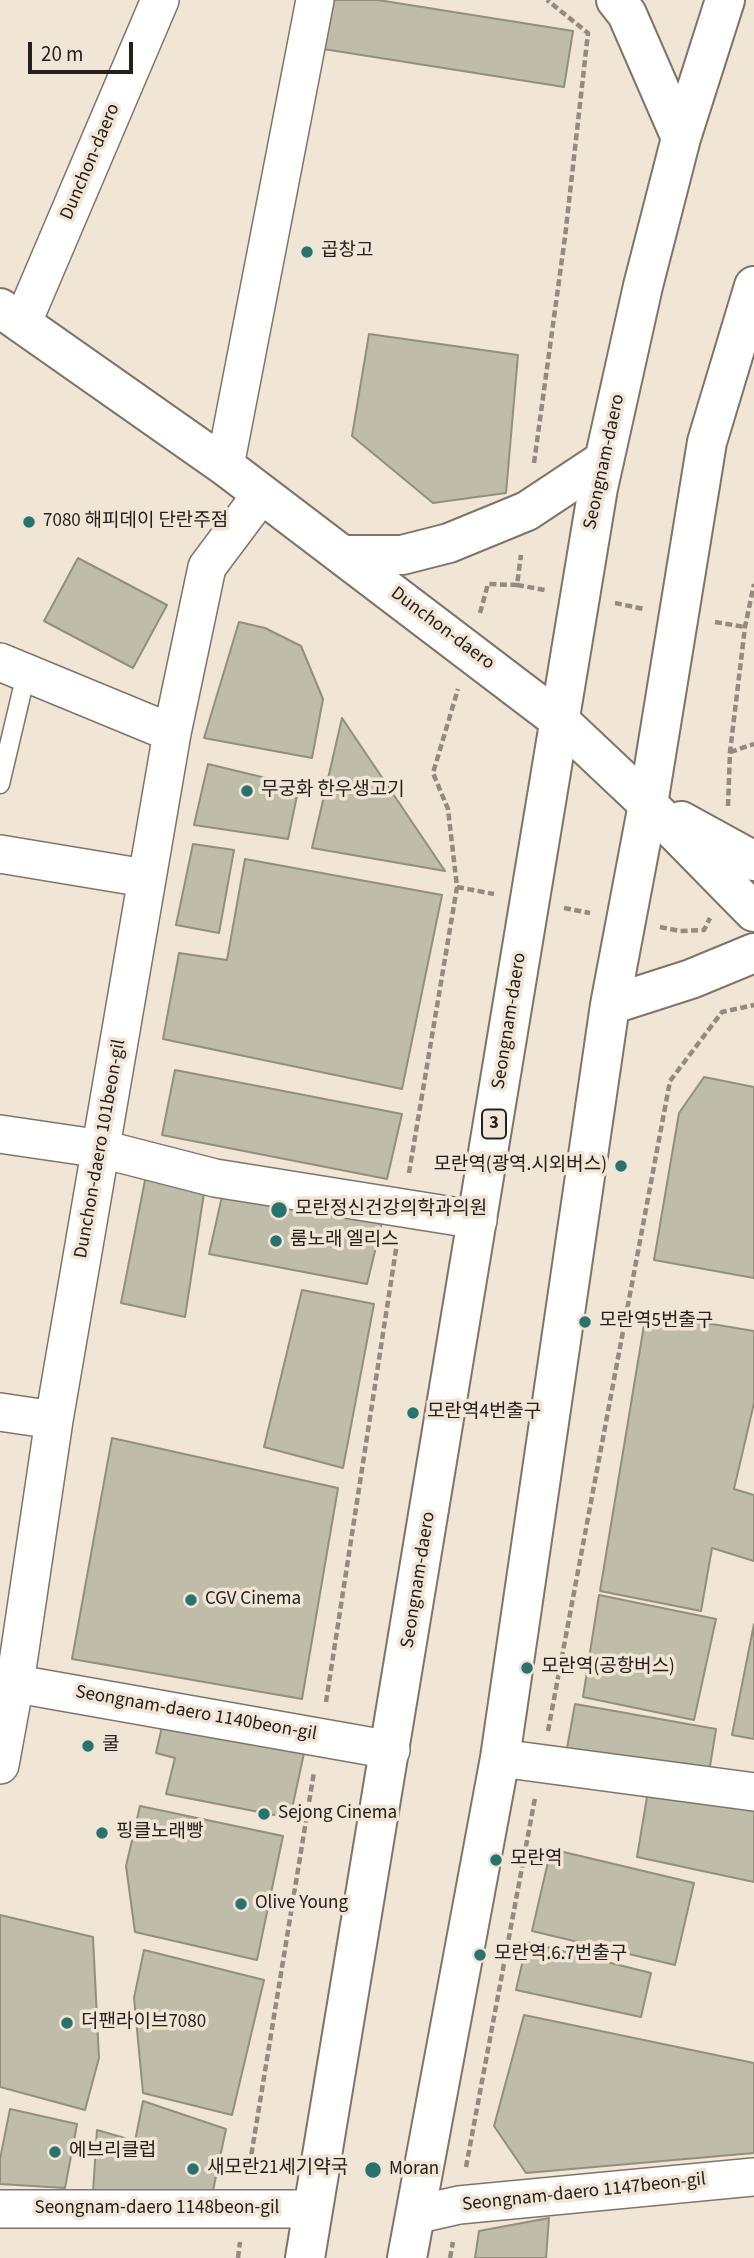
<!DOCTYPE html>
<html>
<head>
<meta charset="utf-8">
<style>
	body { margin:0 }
	#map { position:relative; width:754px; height:2258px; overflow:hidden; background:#f1e5d5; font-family:"Source Sans 3",sans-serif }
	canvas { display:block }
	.scale { position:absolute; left:28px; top:42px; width:105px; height:32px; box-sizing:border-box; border:4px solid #25201b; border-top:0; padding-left:9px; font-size:21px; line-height:24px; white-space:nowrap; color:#25201b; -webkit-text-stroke:5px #f1e5d5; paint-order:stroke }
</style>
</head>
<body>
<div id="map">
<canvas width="754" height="2258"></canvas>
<div class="scale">20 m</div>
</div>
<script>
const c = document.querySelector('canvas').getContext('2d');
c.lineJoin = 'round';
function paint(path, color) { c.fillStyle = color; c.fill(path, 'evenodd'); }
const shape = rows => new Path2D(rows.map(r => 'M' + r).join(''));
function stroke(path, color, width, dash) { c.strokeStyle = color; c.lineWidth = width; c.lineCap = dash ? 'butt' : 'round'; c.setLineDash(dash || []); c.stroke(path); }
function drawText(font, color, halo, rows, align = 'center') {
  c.font = font + ' "Source Sans 3","Noto Sans KR",sans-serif'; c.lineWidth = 7; c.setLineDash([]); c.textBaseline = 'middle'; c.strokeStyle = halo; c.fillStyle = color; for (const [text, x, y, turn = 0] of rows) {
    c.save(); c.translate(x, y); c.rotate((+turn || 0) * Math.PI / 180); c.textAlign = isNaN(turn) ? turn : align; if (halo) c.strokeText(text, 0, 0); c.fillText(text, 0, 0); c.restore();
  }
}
const building = shape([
	[325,0,378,0,573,31,564,87,317,48,325,0],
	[369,334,518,355,506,493,433,503,352,436,369,334],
	[78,558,167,605,133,668,44,621,78,558],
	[239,622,265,628,301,646,323,699,312,758,204,738,239,622],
	[342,718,445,871,312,848,342,718],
	[208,764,299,786,288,839,194,825,208,764],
	[193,844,234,850,219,933,176,925,193,844],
	[245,859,442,895,402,1089,163,1039,179,953,227,960,245,859],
	[175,1070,402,1114,387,1179,162,1135,175,1070],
	[704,1077,754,1087,754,1278,654,1260,679,1113,704,1077],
	[147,1170,206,1180,185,1317,121,1303,147,1170],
	[225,1183,383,1218,367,1284,209,1254,225,1183],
	[302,1290,374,1304,343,1468,264,1447,302,1290],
	[646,1313,754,1331,754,1403,734,1489,754,1495,754,1561,712,1548,701,1611,600,1591,646,1313],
	[112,1438,338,1488,302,1699,72,1659,112,1438],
	[599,1595,716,1619,694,1720,583,1697,599,1595],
	[754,1624,754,1739,732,1735,754,1624],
	[575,1704,716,1729,708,1779,566,1754,575,1704],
	[166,1709,306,1744,290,1818,166,1794,175,1758,156,1753,166,1709],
	[650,1779,754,1798,754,1882,637,1857,650,1779],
	[140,1806,283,1836,257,1960,135,1932,126,1866,140,1806],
	[551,1849,694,1883,675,1965,532,1931,551,1849],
	[0,1915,93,1937,99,2058,85,2110,0,2087,0,1915],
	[527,1942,651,1973,641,2017,516,1990,527,1942],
	[144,1950,264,1980,232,2115,143,2093,134,1998,144,1950],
	[524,2015,754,2063,754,2153,526,2173,494,2126,524,2015],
	[143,2101,226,2129,211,2200,93,2192,97,2130,135,2141,143,2101],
	[10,2109,77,2124,65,2188,0,2184,0,2159,10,2109],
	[549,2218,546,2258,475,2258,479,2231,549,2218]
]);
paint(building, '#bfbcaa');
stroke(building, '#928f7e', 2);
const service = shape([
	[0,784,26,674]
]);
const minor = shape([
	[22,324,160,0],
	[225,466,315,0],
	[0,662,172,733],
	[0,854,145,878],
	[0,1134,102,1149,215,1178,478,1220],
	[0,1412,54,1420],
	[0,1681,391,1750],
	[500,1758,754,1792],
	[0,1765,15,1683,54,1420,172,733,207,567,261,495],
	[0,2209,313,2209],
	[415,2215,459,2205,754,2177]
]);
const tertiary = shape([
	[343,555,402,555,449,543,527,511,604,460]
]);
const primary = shape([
	[616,0,627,14,681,138],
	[0,308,225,466,559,720,648,804,754,912],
	[681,821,754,861],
	[610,1005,691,979,754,953],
	[305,2258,598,488,643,286,681,138,725,0],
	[407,2258,500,1758,610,1005,648,804,707,442,754,286]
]);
stroke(service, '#7f7567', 21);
stroke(minor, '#7f7567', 40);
stroke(tertiary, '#7f7567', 42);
stroke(primary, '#7f7567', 42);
stroke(shape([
	[534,463,565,237,588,33,547,0],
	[517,585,545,590],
	[615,603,644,609],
	[480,613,488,584,517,585,521,555],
	[715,622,745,627],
	[730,752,754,744],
	[728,806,730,752,745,627,754,584],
	[457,887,494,894],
	[564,908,590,913],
	[660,927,680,931,704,930,710,918],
	[409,1173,457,887,448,809,433,773,458,689],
	[326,1702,397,1243],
	[548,1731,670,1081,722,1012,754,1005],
	[466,2167,535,1798],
	[248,2175,314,1772],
	[238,2258,240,2242],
	[450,2258,453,2242]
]), '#948b80', 4.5, [7, 3.5]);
stroke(service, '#fff', 18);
stroke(minor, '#fff', 37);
stroke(tertiary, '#fff', 38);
stroke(primary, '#fff', 38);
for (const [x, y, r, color] of [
	[307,252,7,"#28726f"],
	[29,522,7,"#28726f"],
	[247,791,7,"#28726f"],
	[621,1166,7,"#28726f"],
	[279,1210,9,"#28726f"],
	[276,1241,7,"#28726f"],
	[585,1322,7,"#28726f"],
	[413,1413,7,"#28726f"],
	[191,1600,7,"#28726f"],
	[527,1668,7,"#28726f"],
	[88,1746,7,"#28726f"],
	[264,1814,7,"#28726f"],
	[102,1833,7,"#28726f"],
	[496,1860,7,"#28726f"],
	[241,1904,7,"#28726f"],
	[480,1955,7,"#28726f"],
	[67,2023,7,"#28726f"],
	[55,2152,7,"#28726f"],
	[193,2169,7,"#28726f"],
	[373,2170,9,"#28726f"]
]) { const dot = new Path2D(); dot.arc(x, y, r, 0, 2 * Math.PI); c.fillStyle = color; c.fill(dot); stroke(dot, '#f1e5d5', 2.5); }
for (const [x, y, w] of [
	[494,1124,24]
]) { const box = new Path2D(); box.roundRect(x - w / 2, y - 14.5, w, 29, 5); c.fillStyle = '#f1e5d5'; c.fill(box); stroke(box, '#25201b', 2); }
drawText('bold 18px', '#25201b', null, [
	["3",494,1124]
]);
drawText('19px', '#25201b', '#f1e5d5', [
	["Dunchon-daero",91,162,-67],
	["Seongnam-daero",605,462,-78],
	["Dunchon-daero",442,629,37],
	["Seongnam-daero",510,1021,-81],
	["Dunchon-daero 101beon-gil",101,1149,-80],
	["Seongnam-daero",419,1580,-81],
	["Seongnam-daero 1140beon-gil",196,1714,10],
	["Seongnam-daero 1147beon-gil",584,2193,-6],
	["Seongnam-daero 1148beon-gil",157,2209]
]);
drawText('19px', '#25201b', '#f1e5d5', [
	["곱창고",321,252],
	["7080 해피데이 단란주점",43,522],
	["무궁화 한우생고기",261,791],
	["모란역(광역.시외버스)",607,1166,"right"],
	["모란정신건강의학과의원",295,1210],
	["룸노래 엘리스",290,1241],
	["모란역5번출구",599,1322],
	["모란역4번출구",427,1413],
	["CGV Cinema",205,1600],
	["모란역(공항버스)",541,1668],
	["쿨",102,1746],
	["Sejong Cinema",278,1814],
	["핑클노래빵",116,1833],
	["모란역",510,1860],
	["Olive Young",255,1904],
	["모란역.6.7번출구",494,1955],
	["더팬라이브7080",81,2023],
	["에브리클럽",69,2152],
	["새모란21세기약국",207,2169],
	["Moran",389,2170]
], 'left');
</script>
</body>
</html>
